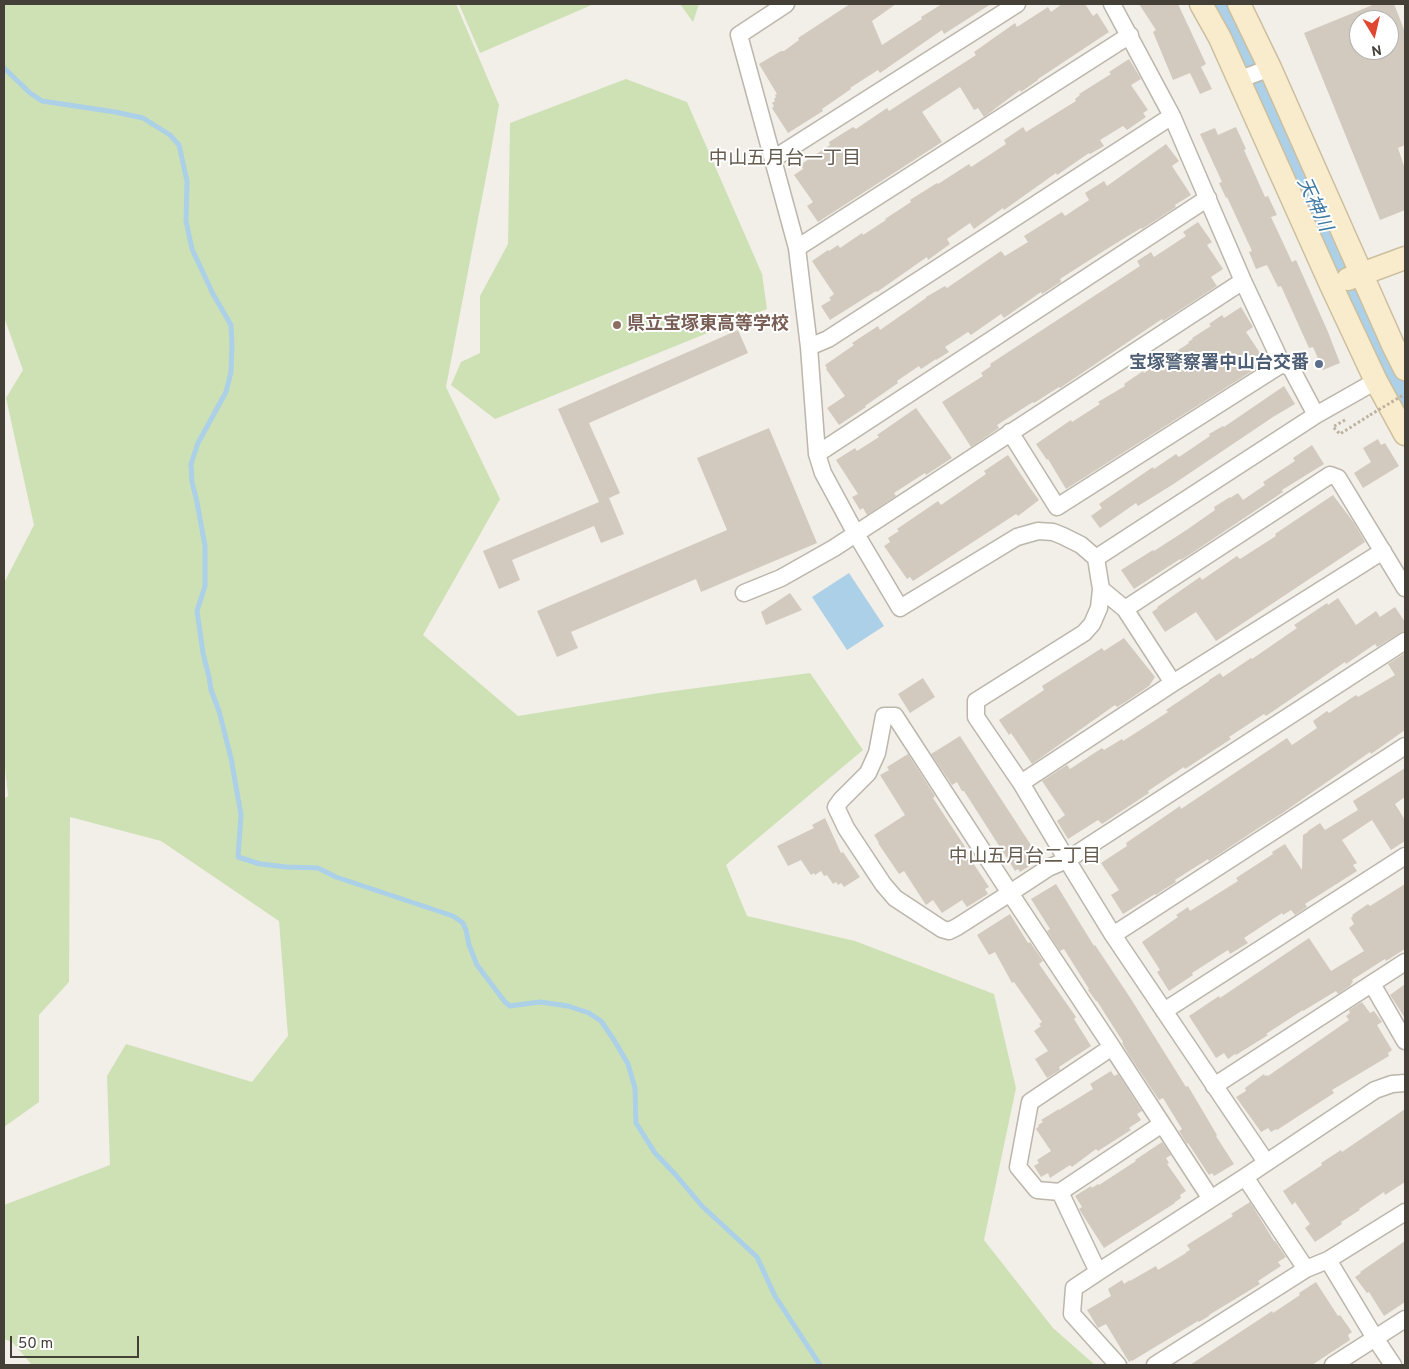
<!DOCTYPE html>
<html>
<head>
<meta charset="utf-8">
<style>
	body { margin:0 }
	#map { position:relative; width:1409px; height:1369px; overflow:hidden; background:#f2eee8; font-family:Overpass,sans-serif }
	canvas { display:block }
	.frame { position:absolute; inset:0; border:5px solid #443f37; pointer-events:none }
	.north { position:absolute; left:1349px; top:10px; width:50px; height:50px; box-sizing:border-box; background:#fff; border:1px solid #b4b2af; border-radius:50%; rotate:171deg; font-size:14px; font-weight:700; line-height:20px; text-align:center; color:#443f37 }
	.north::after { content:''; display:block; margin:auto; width:18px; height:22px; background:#e04731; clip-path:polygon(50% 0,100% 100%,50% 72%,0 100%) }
	.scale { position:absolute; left:10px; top:1336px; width:129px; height:22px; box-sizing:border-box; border:2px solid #443f37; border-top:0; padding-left:6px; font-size:15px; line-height:18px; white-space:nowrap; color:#443f37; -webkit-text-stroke:4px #fff; paint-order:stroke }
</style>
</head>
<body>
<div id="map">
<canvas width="1409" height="1369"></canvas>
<div class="frame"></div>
<div class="north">N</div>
<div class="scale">50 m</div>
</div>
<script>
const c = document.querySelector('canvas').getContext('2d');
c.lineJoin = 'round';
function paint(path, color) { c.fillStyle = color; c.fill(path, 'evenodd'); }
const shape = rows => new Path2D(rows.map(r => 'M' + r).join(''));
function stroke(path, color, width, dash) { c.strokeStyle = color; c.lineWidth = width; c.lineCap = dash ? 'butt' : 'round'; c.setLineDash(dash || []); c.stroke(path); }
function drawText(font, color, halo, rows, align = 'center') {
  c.font = font + ' Overpass,"Noto Sans JP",sans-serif'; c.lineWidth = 4; c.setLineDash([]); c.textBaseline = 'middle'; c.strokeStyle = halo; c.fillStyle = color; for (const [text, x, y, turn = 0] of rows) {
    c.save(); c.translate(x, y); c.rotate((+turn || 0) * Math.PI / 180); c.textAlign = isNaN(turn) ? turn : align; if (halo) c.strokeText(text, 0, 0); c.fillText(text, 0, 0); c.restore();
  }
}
paint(shape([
	[4,4,456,4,499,105,490,156,446,387,500,499,423,635,518,716,659,693,810,673,863,750,726,865,747,916,855,941,994,994,1016,1088,984,1240,1053,1328,1095,1365,32,1365,12,1342,4,1339,4,1205,110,1165,107,1076,126,1044,252,1082,288,1036,279,921,161,841,70,817,69,982,39,1015,39,1102,4,1127,4,799,8,796,4,758,4,583,34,525,6,398,23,370,4,317],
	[459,4,594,4,480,53],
	[680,4,699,4,693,22],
	[626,79,687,102,762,274,767,309,495,419,451,385,461,362,480,353,480,296,508,244,510,123]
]), '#cee1b5');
paint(shape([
	[849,573,884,626,847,650,812,597]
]), '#abd0e7');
stroke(shape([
	[4,68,30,93,42,101,115,112,143,118,170,135,179,145,187,181,186,221,192,249,213,294,231,325,232,346,231,372,226,392,198,443,191,464,192,482,197,502,205,546,205,586,197,611,203,653,209,677,211,690,219,711,231,758,241,815,238,857,260,864,287,867,318,868,336,877,453,916,463,923,466,930,469,945,477,965,505,1002,510,1006,540,1002,568,1006,589,1013,601,1021,614,1040,628,1064,635,1088,636,1123,655,1153,675,1174,702,1206,757,1257,775,1296,820,1365]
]), '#abd0e7', 5);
stroke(shape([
	[1221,4,1240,42,1394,387,1405,406]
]), '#abd0e7', 31);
paint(shape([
	[850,4,896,4,872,21,882,45,922,19,921,17,942,4,991,4,944,34,942,30,880,73,878,70,850,88,851,89,822,109,823,111,788,133,772,108,774,106,772,103,775,101,774,99,776,97,775,95,777,94,759,64,781,51,784,51,799,40,798,38],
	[1062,4,1085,4,1093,16,1097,13,1109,32,1038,79,1038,80,1021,92,1020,90,984,117,978,108,974,110,960,87,922,112,942,142,818,222,807,206,813,202,794,175,803,169,800,165,830,145,829,142,853,127,856,129,887,108,889,111,976,55,974,52,1015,23,1017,27,1048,7,1051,12],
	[1139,4,1178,4,1206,64,1201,67,1212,89,1200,94,1190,73,1173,80,1153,32,1156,30],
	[1375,4,1394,4,1405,32,1405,145,1398,148,1405,169,1405,210,1380,220,1304,33],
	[1359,20,1389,20,1389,50,1359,50],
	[1129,59,1141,79,1131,85,1148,110,1143,113,1146,117,1127,130,1123,126,1100,140,1104,146,1090,154,1089,153,1057,175,1056,173,1004,210,1003,208,974,229,970,223,947,239,950,244,928,260,927,257,877,292,876,291,830,320,821,306,831,300,829,298,834,294,812,261,828,250,829,251,838,245,840,248,862,233,863,235,886,220,885,219,911,202,910,200,937,183,938,184,969,164,971,167,1006,144,1004,140,1023,127,1026,132,1076,101,1075,99,1080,95,1079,94,1111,74,1109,72],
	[1236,127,1246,149,1244,150,1265,197,1268,196,1277,215,1271,217,1292,262,1296,260,1328,332,1340,363,1323,370,1313,347,1309,348,1281,286,1278,287,1267,265,1256,269,1249,252,1252,251,1227,197,1226,198,1219,183,1222,182,1200,134,1215,128,1218,135],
	[1166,144,1179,161,1172,166,1191,195,1175,205,1176,207,1142,229,1141,228,1102,252,1060,279,1061,282,1042,294,1041,292,1004,318,1001,314,971,335,968,332,945,347,949,352,936,360,936,359,921,369,919,366,897,381,898,383,865,406,866,407,839,425,827,408,845,396,826,369,827,368,825,365,854,345,852,343,878,326,880,330,926,298,926,297,945,286,947,288,1001,251,1005,256,1028,242,1024,236,1062,212,1065,216,1089,200,1085,193,1104,181,1107,186],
	[1198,222,1212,242,1207,245,1223,269,1211,277,1217,286,1163,321,1162,319,1060,388,1059,387,1034,403,1033,402,997,425,999,428,971,447,942,402,983,376,981,373,991,366,990,364,1140,266,1137,261,1151,252,1154,257,1186,236,1183,232],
	[1241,307,1253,327,1246,332,1262,356,1253,362,1257,368,1066,489,1048,459,1047,460,1036,444,1071,420,1072,422,1100,404,1098,402,1125,386,1124,384,1143,371,1144,373,1189,343,1188,342,1193,339,1192,338,1211,326,1209,324,1222,315,1224,318],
	[738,330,748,353,589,423,620,493,605,500,609,498,624,534,601,543,594,526,512,560,520,580,499,589,483,551,599,502,558,409],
	[1284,386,1295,404,1273,417,1172,485,1138,506,1136,503,1100,528,1091,516,1102,508,1099,504,1153,467,1154,469,1176,454,1179,457,1210,436,1209,434,1223,426,1224,427],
	[916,408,952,458,926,475,925,473,894,493,896,496,867,515,863,508,860,510,852,497,858,494,836,460,855,448,857,451,879,437,877,435],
	[769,428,817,543,701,592,696,579,571,632,578,648,557,657,537,611,727,530,697,458],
	[1378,439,1381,445,1385,443,1399,466,1363,488,1354,473,1371,462,1363,448],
	[1312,445,1324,464,1282,490,1283,492,1192,553,1181,560,1180,559,1134,589,1121,570,1153,550,1154,551,1188,529,1215,510,1214,507,1230,497,1230,498,1238,493,1243,500,1265,485,1263,482,1295,461,1293,458],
	[1008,455,1030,488,1039,500,1018,516,1016,514,913,581,910,577,907,579,884,546,890,542,888,538,899,531,897,529,938,501,941,505,986,474,984,471],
	[1333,495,1354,523,1365,542,1216,641,1196,612,1165,632,1152,612,1158,608,1157,607,1200,577,1202,580,1237,556,1240,559,1276,536,1275,534],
	[790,593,802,610,766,625,761,612],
	[1338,598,1356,625,1376,611,1380,617,1395,607,1405,622,1405,631,1400,633,1377,647,1375,644,1346,664,1345,662,1266,716,1264,714,1229,737,1231,739,1185,769,1184,767,1148,791,1149,793,1102,824,1098,820,1068,839,1057,821,1065,815,1042,781,1067,765,1070,769,1102,748,1104,750,1122,739,1123,741,1168,712,1166,710,1209,681,1209,680,1220,673,1223,677,1251,658,1252,659,1297,628,1294,625,1327,603,1328,605],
	[1124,638,1155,677,1149,686,1127,701,1117,707,1115,705,1032,764,1011,733,1009,735,999,720,1044,690,1042,686,1102,648,1104,651],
	[1405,653,1405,730,1371,754,1370,752,1281,814,1260,827,1209,861,1208,859,1175,880,1176,882,1163,890,1156,895,1155,894,1123,914,1111,895,1119,890,1101,863,1127,846,1126,843,1180,806,1181,809,1287,738,1292,745,1317,728,1313,721,1327,711,1329,713,1356,695,1358,697,1395,675,1388,664],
	[923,678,935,697,910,713,898,694],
	[960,736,1040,859,1020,872,1018,869,1015,871,1012,866,964,791,962,791,957,782,952,785,931,754],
	[908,754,935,796,933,798,975,862,973,863,989,887,985,889,988,894,967,907,962,900,942,913,933,900,926,905,904,871,899,874,878,843,879,843,874,835,905,815,880,775,889,770,887,767],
	[1405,768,1405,797,1395,804,1405,820,1405,841,1391,850,1372,820,1342,840,1357,863,1353,865,1357,871,1305,904,1307,907,1295,915,1291,910,1283,915,1282,913,1244,938,1248,943,1230,954,1228,950,1192,973,1193,975,1169,991,1157,972,1160,970,1142,942,1178,917,1176,915,1188,907,1190,911,1238,881,1236,878,1273,854,1272,852,1285,844,1302,870,1303,835,1308,832,1308,831,1320,823,1325,830,1358,810,1353,801],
	[825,818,841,853,843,852,860,877,844,887,841,883,838,885,836,882,833,884,827,875,824,876,821,871,815,875,814,873,811,875,801,860,788,866,777,846,814,828,812,825],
	[1056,884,1094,946,1095,945,1131,999,1186,1087,1188,1086,1217,1135,1216,1136,1234,1164,1214,1176,1212,1173,1209,1175,1188,1143,1187,1144,1179,1131,1182,1129,1163,1098,1159,1100,1129,1055,1122,1043,1123,1042,1097,1001,1096,1001,1088,990,1089,989,1064,949,1060,951,1047,931,1050,929,1031,899],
	[1405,884,1405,949,1386,961,1385,959,1352,980,1353,982,1351,984,1351,985,1338,994,1336,991,1303,1011,1303,1010,1266,1034,1268,1035,1236,1055,1235,1054,1228,1059,1224,1053,1216,1058,1189,1016,1219,996,1220,998,1309,938,1331,971,1364,951,1349,928,1354,924,1351,918,1353,916,1352,915,1368,904,1370,906],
	[1010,914,1028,943,1030,942,1043,961,1039,964,1076,1017,1074,1019,1091,1046,1059,1067,1060,1070,1047,1078,1035,1059,1048,1051,1034,1031,1041,1026,1039,1024,1042,1022,1014,982,1012,983,995,952,989,955,977,935],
	[1405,984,1405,1018,1390,995],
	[1362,1002,1370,1013,1374,1011,1382,1022,1377,1025,1392,1050,1388,1053,1389,1056,1332,1090,1334,1093,1277,1130,1276,1129,1271,1132,1268,1128,1261,1132,1236,1097,1246,1091,1245,1088,1264,1074,1265,1076,1267,1075,1268,1076,1349,1020,1346,1016,1350,1013,1349,1010],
	[1111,1071,1114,1076,1118,1074,1142,1111,1137,1114,1141,1120,1129,1128,1131,1130,1098,1151,1096,1149,1072,1167,1070,1165,1050,1178,1048,1173,1041,1177,1034,1166,1039,1163,1037,1160,1051,1151,1036,1129,1039,1126,1038,1125,1043,1122,1041,1120,1059,1109,1059,1110,1093,1089,1090,1084],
	[1405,1109,1405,1182,1385,1195,1384,1192,1359,1209,1360,1210,1341,1222,1342,1224,1315,1242,1305,1228,1310,1224,1295,1202,1292,1205,1283,1191,1322,1165,1321,1163,1341,1150,1342,1152],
	[1162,1142,1171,1155,1166,1158,1169,1163,1167,1164,1186,1191,1180,1195,1181,1198,1175,1202,1175,1203,1104,1248,1079,1209,1082,1207,1075,1196,1091,1186,1092,1188,1098,1184,1099,1185,1136,1161,1135,1160],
	[1250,1202,1274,1241,1275,1241,1286,1257,1278,1262,1281,1266,1258,1281,1260,1284,1209,1315,1209,1316,1199,1322,1198,1321,1132,1361,1132,1360,1129,1362,1106,1324,1098,1328,1087,1310,1111,1296,1108,1289,1122,1280,1124,1284,1130,1280,1130,1281,1156,1266,1158,1270,1186,1253,1186,1252,1190,1250,1187,1245,1233,1216,1231,1214],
	[1405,1241,1405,1302,1384,1316,1369,1292,1367,1293,1355,1277,1361,1273,1360,1272],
	[1316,1282,1338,1316,1340,1315,1352,1332,1348,1335,1350,1340,1312,1365,1190,1365,1260,1319,1272,1311,1273,1313,1300,1295,1299,1293]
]), '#d2cabf');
const street = shape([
	[786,4,739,35,797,248,809,347,817,454,823,473,856,534,900,608,1017,537,1038,531,1053,532,1063,536,1081,545,1096,558],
	[1112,4,1172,116,1243,281,1282,364,1291,368,1316,415],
	[1238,80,1270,68],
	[773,159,1017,4],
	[797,248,1130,35],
	[809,347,828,339,1172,116],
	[1010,432,1057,507,1282,364],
	[817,454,1208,198],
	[1101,589,1125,609,1173,683],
	[744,593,781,578,834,548,1243,281],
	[1125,609,1330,475,1338,478,1405,588],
	[1021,783,1173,683,1383,551],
	[1113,935,1405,746],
	[1372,984,1405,1041],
	[1164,1011,1405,856],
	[1112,1047,1010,893,895,716,884,716,877,753,868,773,841,800,836,807,846,828,883,884,895,898,942,929,949,931,957,927,1010,893,1048,868,1067,860,1405,641],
	[1214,1086,1405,962],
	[1266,1162,1113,935,1067,860,1021,783,976,717,976,701,1084,633,1092,624,1099,608,1101,589,1096,558,1316,415,1376,381],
	[1245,1177,1306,1269],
	[1060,1192,1162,1124],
	[1328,1260,1375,1338,1393,1365],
	[1098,1272,1245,1177,1375,1090,1392,1084,1405,1083],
	[1118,1365,1072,1314,1074,1288,1098,1272,1060,1192,1037,1190,1018,1167,1030,1102,1112,1047,1211,1199],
	[1155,1365,1306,1269,1328,1260,1405,1212],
	[1333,1365,1405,1319]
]);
const secondary = shape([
	[1201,4,1220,38,1331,285,1376,381,1405,434],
	[1239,4,1270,68,1393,345,1405,369],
	[1348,279,1405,258]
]);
stroke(street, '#bcb6ab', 19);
stroke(secondary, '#ccbf9d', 25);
stroke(shape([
	[1345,420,1333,427,1340,434,1370,415]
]), '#bcb19e', 3, [2.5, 2.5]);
stroke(street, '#fff', 16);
stroke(secondary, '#f8eccc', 22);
stroke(shape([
	[1370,415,1405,394]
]), '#bcb19e', 3, [2.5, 2.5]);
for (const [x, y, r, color] of [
	[617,325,5,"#8d6e63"],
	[1319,364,5,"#5c6f8a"]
]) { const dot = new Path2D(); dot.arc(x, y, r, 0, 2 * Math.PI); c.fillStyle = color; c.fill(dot); stroke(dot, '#fff', 2); }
drawText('bold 18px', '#785e54', '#fff', [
	["県立宝塚東高等学校",627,325]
], 'left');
drawText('bold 18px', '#4e5e75', '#fff', [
	["宝塚警察署中山台交番",1309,364]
], 'right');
drawText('19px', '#665c50', '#fff', [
	["中山五月台一丁目",785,160],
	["中山五月台二丁目",1025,858]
]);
drawText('italic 19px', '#3e7aa3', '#fff', [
	["天神川",1313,205,65]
]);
</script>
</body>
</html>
